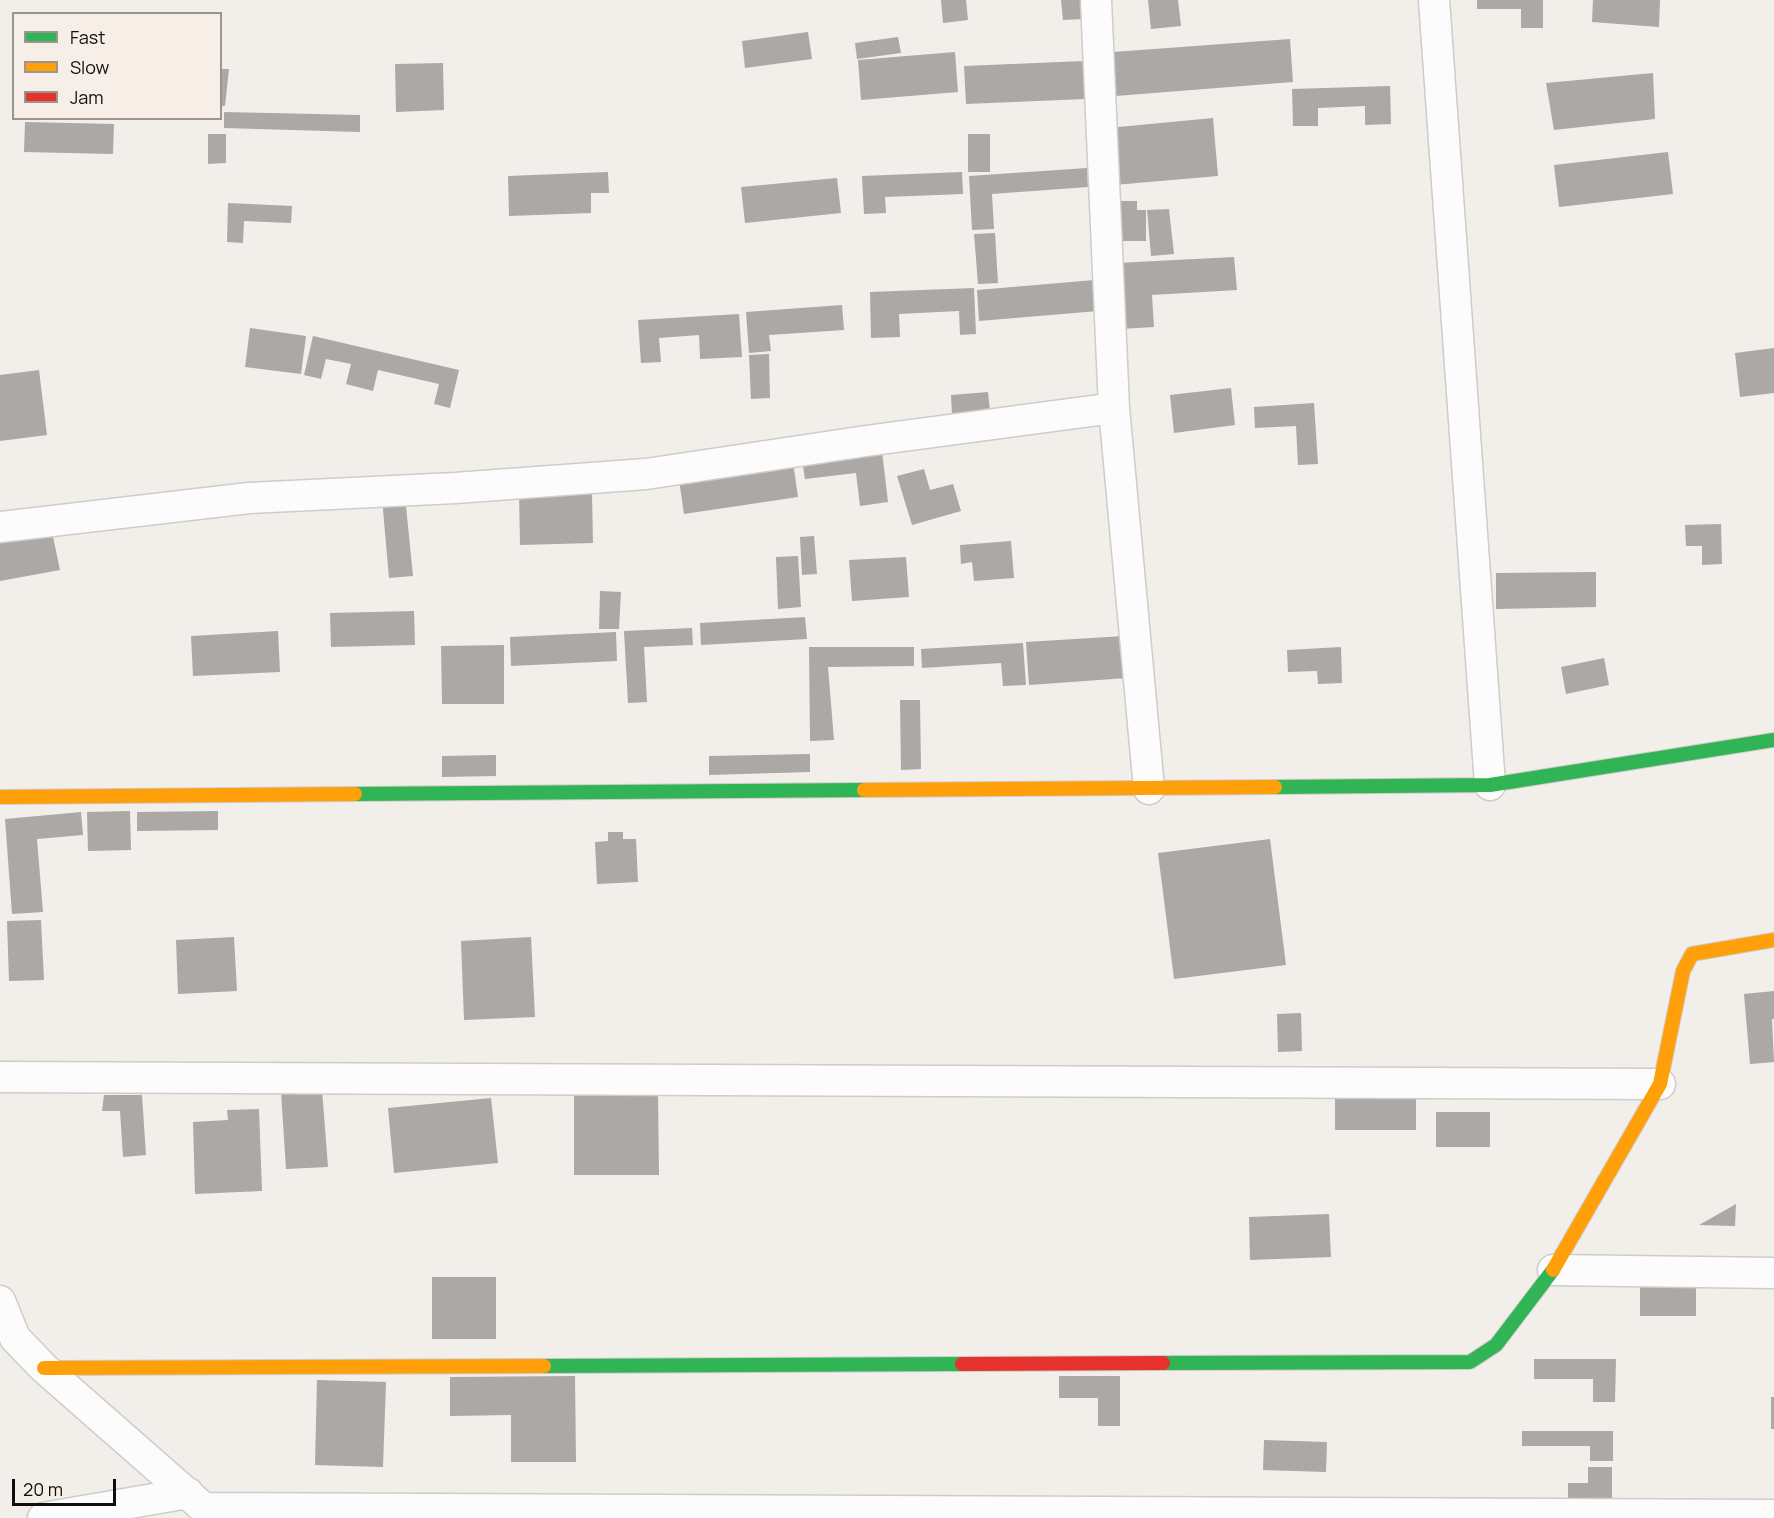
<!DOCTYPE html>
<html>
<head>
<meta charset="utf-8">
<style>
	body { margin:0 }
	#map { position:relative; width:1774px; height:1518px; overflow:hidden; background:#f2eeea; font-family:Manrope,sans-serif }
	canvas { display:block }
	.legend { position:absolute; left:12px; top:12px; width:210px; height:108px; box-sizing:border-box; background:#f6eee7; border:2px solid #9a958f; margin:0; padding:8px 10px; list-style:none; font-size:18px; color:#110f0c }
	.legend li { display:flex; align-items:center; gap:12px; height:30px }
	.legend b { width:30px; border:2px solid #9a958f }
	.scale { position:absolute; left:12px; top:1479px; width:104px; height:27px; box-sizing:border-box; border:3px solid #110f0c; border-top:0; padding-left:8px; font-size:18px; line-height:21px; white-space:nowrap; color:#110f0c; -webkit-text-stroke:4px #f6eee7; paint-order:stroke }
</style>
</head>
<body>
<div id="map">
<canvas width="1774" height="1518"></canvas>
<ul class="legend">
<li><b style="height:8px;background:#30b455"></b>Fast</li>
<li><b style="height:8px;background:#ff9f0a"></b>Slow</li>
<li><b style="height:8px;background:#e5322d"></b>Jam</li>
</ul>
<div class="scale">20 m</div>
</div>
<script>
const c = document.querySelector('canvas').getContext('2d');
c.lineJoin = 'round';
function paint(path, color) { c.fillStyle = color; c.fill(path, 'evenodd'); }
const shape = rows => new Path2D(rows.map(r => 'M' + r).join(''));
function stroke(path, color, width, dash) { c.strokeStyle = color; c.lineWidth = width; c.lineCap = dash ? 'butt' : 'round'; c.setLineDash(dash || []); c.stroke(path); }
paint(shape([
	[941,0,966,0,968,20,943,23],
	[1061,0,1083,0,1084,19,1063,20],
	[1148,0,1178,0,1181,26,1151,29],
	[1477,0,1543,0,1543,28,1521,28,1521,9,1477,9],
	[1593,0,1660,0,1659,27,1592,22],
	[808,32,812,59,745,68,742,41],
	[898,37,901,53,857,59,855,43],
	[1290,39,1293,82,1116,96,1113,52],
	[955,52,958,92,861,100,858,60],
	[1084,61,1085,99,966,104,964,66],
	[443,63,444,110,396,112,395,64],
	[220,69,229,69,225,106,220,106],
	[1653,73,1655,119,1554,130,1546,83],
	[1390,86,1391,124,1365,125,1365,106,1318,108,1318,126,1293,126,1292,89],
	[224,112,360,115,360,132,224,128],
	[1213,118,1218,176,1114,185,1108,128],
	[25,122,114,124,113,154,24,152],
	[208,134,226,134,226,163,208,164],
	[968,134,990,134,990,172,968,172],
	[1668,152,1673,194,1559,207,1554,165],
	[1087,168,1088,187,992,194,994,229,972,230,969,176],
	[608,172,609,193,591,193,591,213,509,216,508,176],
	[962,172,963,194,885,197,886,213,864,214,862,176],
	[837,178,841,213,745,223,741,187],
	[1114,201,1137,201,1137,210,1146,210,1146,241,1114,241],
	[228,203,292,206,291,223,244,221,243,243,227,242],
	[1169,209,1174,254,1151,256,1147,210],
	[995,233,998,283,978,284,974,234],
	[1234,257,1237,290,1152,295,1154,327,1121,329,1117,263],
	[1095,280,1098,311,979,321,977,290],
	[974,288,976,334,960,335,959,311,899,314,900,337,871,338,870,292],
	[842,305,844,330,769,335,771,351,749,353,746,312],
	[739,314,742,357,700,359,699,335,659,338,661,362,641,363,638,320],
	[250,328,306,336,301,374,245,367],
	[313,336,459,370,450,408,434,404,439,384,378,370,373,391,346,384,351,364,326,359,321,379,304,375],
	[1774,348,1774,393,1740,397,1735,353],
	[769,354,770,398,751,399,749,355],
	[39,370,47,435,0,441,0,375],
	[1231,388,1235,425,1174,433,1170,395],
	[988,392,990,411,952,414,951,395],
	[1314,403,1318,464,1298,465,1296,426,1255,428,1254,407],
	[882,451,888,502,860,506,856,473,805,479,802,460],
	[793,462,798,497,684,514,679,480],
	[924,469,930,490,953,484,961,511,912,525,897,476],
	[592,493,593,543,520,545,519,494],
	[405,496,413,576,389,578,382,498],
	[1721,524,1722,564,1702,565,1702,546,1686,546,1685,525],
	[51,527,60,570,0,581,0,537],
	[814,536,817,574,802,575,800,537],
	[1011,541,1014,578,974,581,972,562,961,564,960,545],
	[798,556,801,607,778,609,776,557],
	[906,557,909,597,852,601,849,560],
	[1596,572,1596,607,1496,609,1496,573],
	[600,591,621,592,619,629,599,629],
	[414,611,415,645,331,647,330,613],
	[805,617,807,639,701,645,700,623],
	[692,628,693,645,644,647,647,702,628,703,624,631],
	[278,631,280,672,193,676,191,636],
	[616,632,617,661,511,666,510,637],
	[1124,636,1127,678,1029,685,1026,642],
	[1023,643,1026,685,1003,686,1001,663,922,668,921,649],
	[504,645,504,704,442,704,441,646],
	[809,647,914,647,914,666,828,667,834,740,810,741],
	[1341,647,1342,683,1318,684,1317,671,1288,672,1287,650],
	[1604,658,1609,685,1566,694,1561,667],
	[900,700,920,700,921,769,901,770],
	[810,754,810,772,709,775,709,756],
	[496,755,496,776,442,777,442,756],
	[130,811,131,850,88,851,87,812],
	[218,811,218,830,137,831,137,812],
	[81,812,83,835,37,839,43,912,12,914,5,819],
	[608,832,623,832,623,839,636,839,638,882,597,884,595,842,608,841],
	[1270,839,1286,965,1174,979,1158,853],
	[41,920,44,980,9,981,7,921],
	[234,937,237,991,178,994,176,940],
	[531,937,535,1017,464,1020,461,941],
	[1774,991,1774,1019,1772,1019,1774,1062,1750,1064,1744,994],
	[1301,1013,1302,1051,1278,1052,1277,1014],
	[322,1089,328,1167,286,1169,281,1092],
	[658,1092,659,1175,574,1175,574,1093],
	[1335,1093,1416,1093,1416,1130,1335,1130],
	[104,1095,142,1095,146,1155,123,1157,120,1111,102,1111],
	[491,1098,498,1163,394,1173,388,1108],
	[259,1109,262,1191,195,1194,193,1122,228,1120,227,1110],
	[1436,1112,1490,1112,1490,1147,1436,1147],
	[1736,1204,1735,1226,1699,1225],
	[1329,1214,1331,1257,1250,1260,1249,1217],
	[432,1277,496,1277,496,1339,432,1339],
	[1696,1285,1696,1316,1640,1316,1640,1286],
	[1534,1359,1616,1359,1615,1402,1593,1402,1593,1379,1534,1379],
	[575,1376,576,1462,511,1462,511,1415,450,1416,450,1377],
	[1059,1376,1120,1376,1120,1426,1098,1426,1098,1398,1059,1398],
	[317,1380,386,1382,383,1467,315,1465],
	[1771,1397,1774,1397,1774,1429,1771,1429],
	[1522,1431,1613,1431,1613,1461,1590,1461,1590,1446,1522,1446],
	[1264,1440,1327,1442,1326,1472,1263,1470],
	[1588,1467,1612,1467,1612,1499,1568,1499,1568,1483,1588,1483]
]), '#aba8a5');
const street = shape([
	[1434,0,1490,785],
	[1114,408,1149,789],
	[0,527,249,498,455,488,646,474,866,441,1114,408,1096,0],
	[0,1077,1660,1084],
	[1553,1270,1774,1273],
	[0,1301,15,1338,44,1368,215,1518],
	[205,1508,1774,1515],
	[43,1518,188,1493]
]);
const fast = shape([
	[1275,787,1490,785,1774,740],
	[355,794,864,790],
	[1163,1363,1470,1362,1496,1345,1553,1270],
	[544,1366,962,1364]
]);
const slow = shape([
	[864,790,1275,787],
	[0,797,355,794],
	[1553,1270,1660,1084,1683,971,1692,954,1774,940],
	[44,1368,544,1366]
]);
const jam = shape([
	[962,1364,1163,1363]
]);
stroke(street, '#cfccc9', 33);
stroke(fast, '#cfccc9', 16);
stroke(slow, '#cfccc9', 16);
stroke(jam, '#cfccc9', 16);
stroke(street, '#fdfcfc', 30);
stroke(fast, '#30b455', 14);
stroke(slow, '#ff9f0a', 14);
stroke(jam, '#e5322d', 14);
</script>
</body>
</html>
